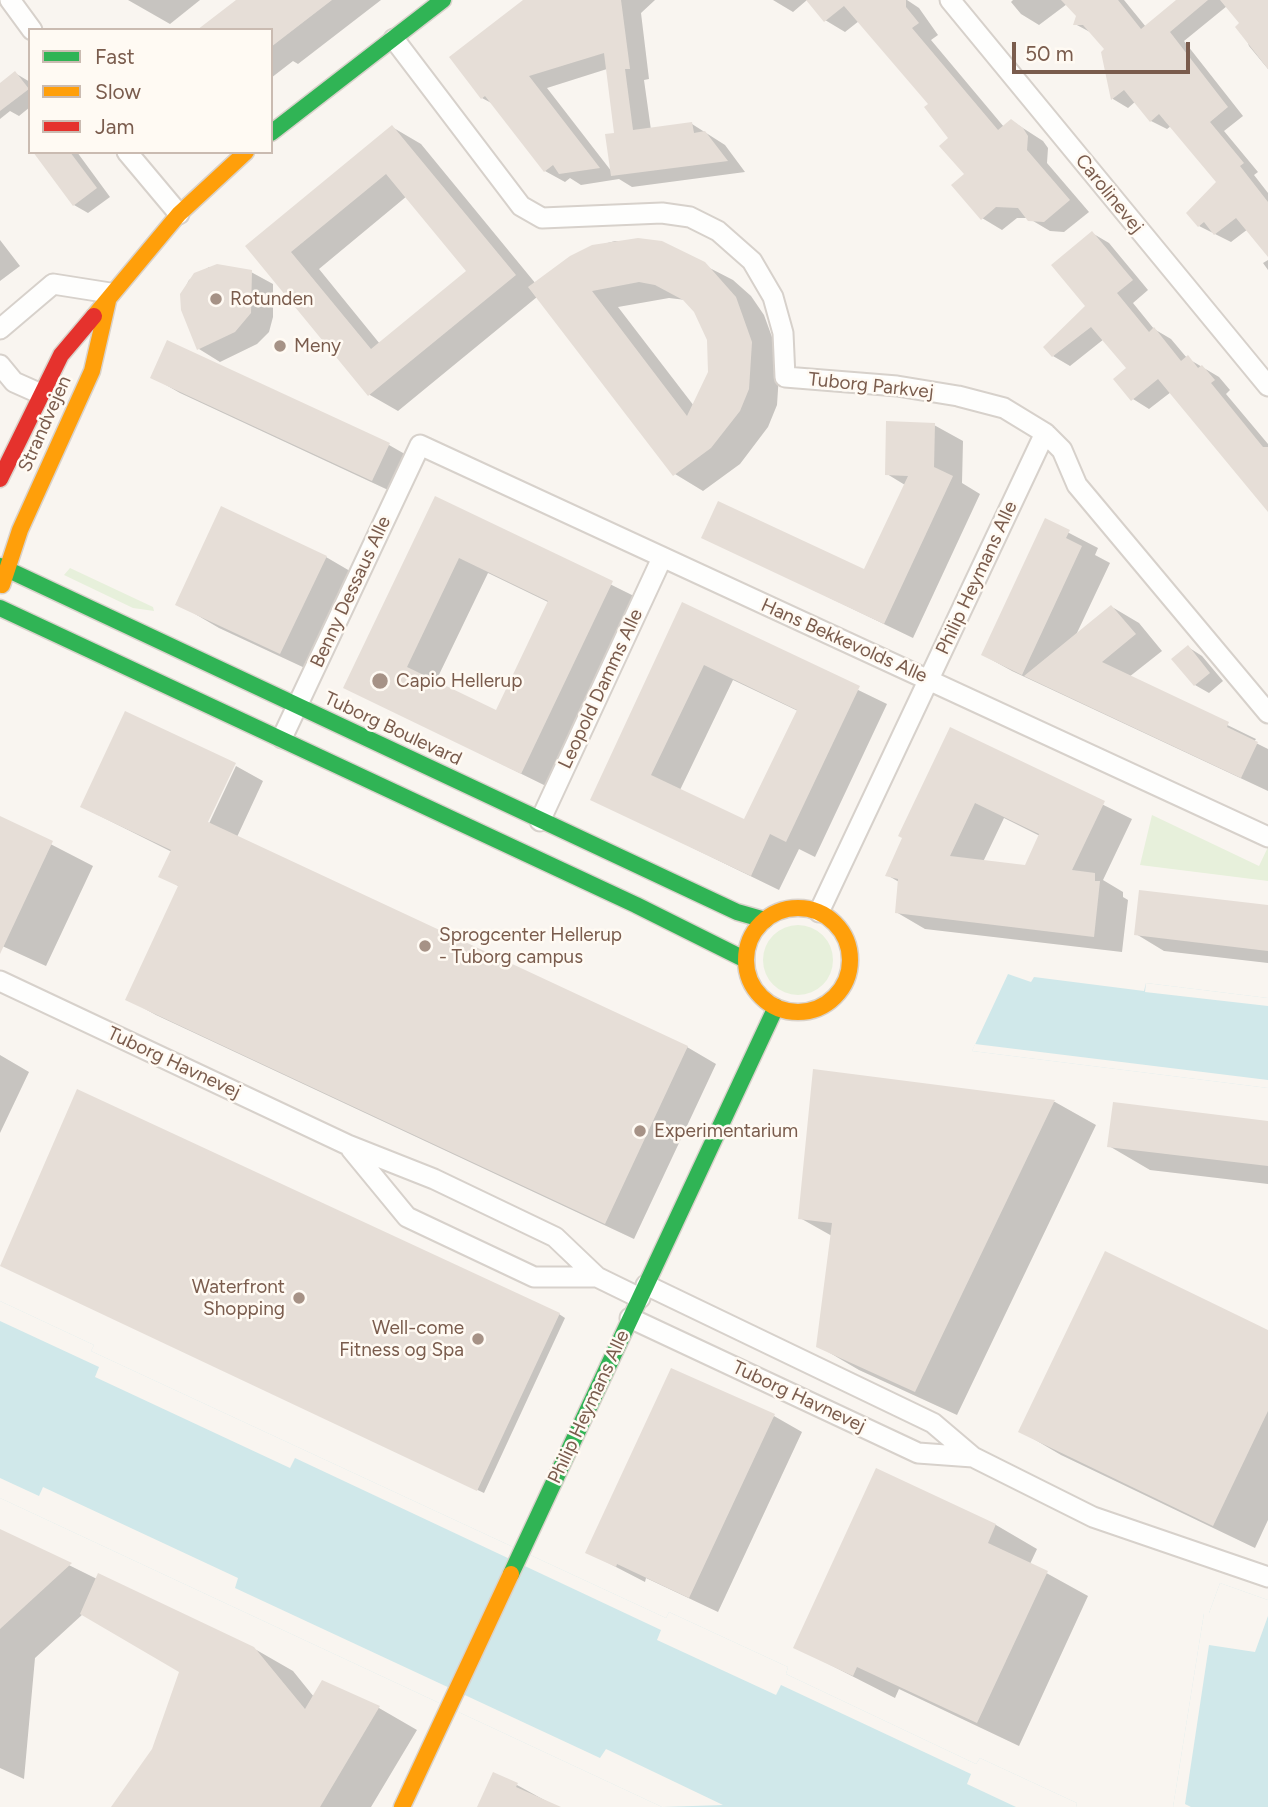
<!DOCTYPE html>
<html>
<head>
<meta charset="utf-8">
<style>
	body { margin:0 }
	#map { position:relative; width:1268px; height:1807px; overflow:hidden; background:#f9f5f0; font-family:Figtree,sans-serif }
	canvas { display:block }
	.legend { position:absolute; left:28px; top:28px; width:245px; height:126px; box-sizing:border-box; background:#fffaf3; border:2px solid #cabbb1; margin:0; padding:9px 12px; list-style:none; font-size:21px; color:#7a5c4d }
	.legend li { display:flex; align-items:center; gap:14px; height:35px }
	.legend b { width:35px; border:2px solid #cabbb1 }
	.scale { position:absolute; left:1012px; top:42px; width:178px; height:32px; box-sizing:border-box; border:4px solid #7a5c4d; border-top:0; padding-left:9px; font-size:21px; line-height:24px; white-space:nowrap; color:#7a5c4d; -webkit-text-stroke:5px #fffaf3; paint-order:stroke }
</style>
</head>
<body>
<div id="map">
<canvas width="1268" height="1807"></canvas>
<ul class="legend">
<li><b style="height:9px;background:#30b455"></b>Fast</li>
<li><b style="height:9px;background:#ff9f0a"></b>Slow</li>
<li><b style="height:9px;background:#e5322d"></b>Jam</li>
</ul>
<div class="scale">50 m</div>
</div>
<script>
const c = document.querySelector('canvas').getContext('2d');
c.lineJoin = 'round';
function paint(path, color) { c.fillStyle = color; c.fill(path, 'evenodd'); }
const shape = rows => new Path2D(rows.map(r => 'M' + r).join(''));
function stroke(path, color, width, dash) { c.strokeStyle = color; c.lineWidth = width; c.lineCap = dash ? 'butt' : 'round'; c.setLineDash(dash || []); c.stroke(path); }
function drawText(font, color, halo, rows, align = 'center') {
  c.font = font + ' Figtree,sans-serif'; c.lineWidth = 5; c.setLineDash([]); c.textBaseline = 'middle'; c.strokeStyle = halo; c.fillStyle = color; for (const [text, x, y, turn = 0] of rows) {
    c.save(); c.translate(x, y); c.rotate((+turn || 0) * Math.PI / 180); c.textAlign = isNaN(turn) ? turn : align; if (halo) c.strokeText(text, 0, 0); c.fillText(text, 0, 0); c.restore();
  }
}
paint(shape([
	[70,568,153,607,154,611,133,608,64,575],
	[1152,815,1259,866,1268,847,1268,881,1140,865],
	'763 960a35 35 0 1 1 70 0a35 35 0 1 1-70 0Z'
]), '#e7f0db');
paint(shape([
	[1008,974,1031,982,1034,977,1144,991,1146,983,1268,998,1268,1088,972,1051],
	[0,1301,94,1345,91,1351,666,1618,669,1612,788,1667,786,1674,976,1764,980,1758,1077,1803,1076,1807,662,1807,0,1498],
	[1220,1583,1268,1600,1268,1807,1173,1807,1204,1613,1209,1613]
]), '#d0e8ea');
paint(shape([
	[1146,983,1268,998,1268,1006,1145,992],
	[975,1044,1268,1080,1268,1088,972,1051],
	[0,1301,94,1345,91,1351,666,1618,669,1612,788,1667,786,1674,976,1764,980,1758,1077,1803,1076,1807,1016,1807,967,1784,971,1774,781,1685,776,1695,657,1640,661,1630,295,1458,290,1468,95,1377,99,1367,0,1321],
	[0,1478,39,1496,43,1487,238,1578,235,1588,600,1758,606,1749,723,1805,662,1807,0,1498],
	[1220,1583,1268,1600,1268,1616,1255,1652,1209,1645,1185,1804,1191,1807,1173,1807,1204,1613,1209,1613]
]), '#f9f5f0');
paint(shape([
	[128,0,200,0,170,24],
	[239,0,381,0,298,64,293,61,271,78,271,30],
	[525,0,655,0,641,13,649,79,644,80,651,130,692,124,725,145,745,172,632,187,619,179,581,185,570,178,565,182,545,171,495,105,482,98],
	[607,69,616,134,612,172,547,88],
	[773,0,807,0,793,12],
	[808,0,907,0,919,8,938,35,931,40,1004,127,1012,121,1043,141,1048,148,1047,163,1089,212,1064,232,1050,231,1028,218,1017,218,1002,230,982,218,951,138,930,104,859,21,845,32,825,20],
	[1013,0,1124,0,1146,27,1179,0,1268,0,1268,69,1249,46,1241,24,1227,6,1184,41,1243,116,1224,131,1258,172,1254,175,1268,193,1268,254,1248,229,1231,242,1199,226,1218,183,1171,126,1167,129,1151,121,1136,101,1128,108,1113,99,1103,53,1107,49,1090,32,1075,24,1078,15,1067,4,1039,25,1021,14,1011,2],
	[15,73,30,82,30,107,19,116,10,111,0,119,0,85],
	[392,127,421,144,536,284,592,247,615,241,661,243,733,280,751,296,764,315,780,359,777,405,768,427,740,464,703,491,675,474,537,297,398,411,370,395,248,246],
	[407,196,469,271,380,344,319,269],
	[669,298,686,300,695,311,709,340,710,372,694,406,618,307],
	[42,152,77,152,110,197,88,213,74,205],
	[1092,233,1109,243,1148,290,1133,303,1154,329,1171,339,1187,358,1219,377,1230,390,1226,394,1268,444,1268,504,1171,392,1149,409,1133,399,1128,369,1104,339,1070,366,1053,356,1088,306],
	[0,240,20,266,0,281],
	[1268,260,1268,270,1263,263],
	[209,267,251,272,273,284,273,317,269,332,257,344,220,362,199,349,182,294,189,280],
	[152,377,389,445,417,461,401,496,180,393],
	[934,425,963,441,962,483,980,494,913,638,703,537,865,572,905,485,887,474],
	[436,498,640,599,550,788,345,687],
	[488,573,550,603,497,712,435,683],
	[1046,521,1098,548,1095,555,1110,563,1076,635,1112,607,1139,623,1162,651,1129,677,1256,739,1254,742,1268,749,1268,791,1012,671,983,655],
	[326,557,367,581,322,676,219,628,178,604],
	[683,605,887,704,815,857,799,849,779,890,592,799],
	[733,680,798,711,745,822,680,790],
	[1188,647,1202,656,1223,681,1209,693,1195,685],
	[951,730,1132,819,1103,880,1123,892,1123,897,1128,900,1122,952,925,929,896,912,899,882,887,875],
	[1004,818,1040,836,1026,867,983,862],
	[236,766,263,781,237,837,687,1047,716,1064,634,1239,156,1015,127,999,180,887,160,876,172,852,82,807,206,830],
	[0,818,93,866,46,966,0,945],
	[1268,907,1268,963,1164,951,1136,934],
	[0,1055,29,1072,0,1133],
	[814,1071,1055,1102,1096,1125,957,1415,859,1370,818,1346,832,1236,800,1218],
	[1268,1123,1268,1184,1150,1170,1109,1146],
	[7,1268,559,1314,565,1318,484,1493],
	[1268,1332,1268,1520,1255,1548,1061,1455,1020,1431],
	[774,1416,802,1432,718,1612,646,1578,645,1582,587,1552],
	[877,1470,996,1525,1037,1549,1030,1564,1088,1596,1019,1746,899,1689,895,1698,795,1647],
	[0,1531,97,1579,253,1648,293,1671,314,1697,379,1708,417,1730,371,1807,113,1807,154,1750,181,1671,83,1614,35,1658,24,1779,0,1768],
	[494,1774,517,1785,557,1807,478,1807]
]), '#0003');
paint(shape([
	[236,0,332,0,271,47,271,30,197,30],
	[523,0,621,0,630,69,625,69,633,130,692,122,694,133,705,131,728,161,611,176,605,134,614,133,604,53,529,76,600,168,559,174,553,165,544,172,485,96,481,99,449,57],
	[806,0,906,0,906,7,919,23,912,28,998,130,1011,119,1023,128,1028,136,1027,150,1070,200,1044,222,1028,221,1018,208,996,207,981,220,951,185,964,174,939,146,948,138,924,107,928,104,844,6,824,22],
	[1061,0,1118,0,1141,29,1176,0,1208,0,1170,32,1228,107,1210,122,1244,163,1240,166,1268,202,1268,257,1236,218,1214,235,1204,222,1198,227,1186,213,1216,182,1159,114,1150,122,1124,90,1111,100,1101,52,1104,49,1083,25,1073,25,1076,16],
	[1220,0,1268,0,1268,69,1235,27,1239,23],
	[15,71,29,89,0,111,0,83],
	[392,125,516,275,368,396,245,246],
	[386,174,466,271,371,349,291,252],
	[33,152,70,152,97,188,73,206],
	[1092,231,1133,280,1117,293,1149,332,1154,327,1181,361,1188,355,1198,368,1202,365,1215,380,1211,383,1263,447,1268,447,1268,512,1158,379,1131,401,1113,379,1126,368,1091,327,1052,357,1043,347,1085,306,1051,265],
	[638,238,662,241,705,262,736,297,752,342,749,389,740,411,711,448,673,476,528,287,570,256,592,245],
	[639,282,655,285,683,300,694,312,707,340,708,372,687,416,592,291],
	[217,264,252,270,251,313,235,332,197,350,181,310,180,294,194,273],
	[167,340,390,443,372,481,150,378],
	[886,421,935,423,934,467,953,476,884,624,701,538,718,501,864,569,908,476,885,475],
	[435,496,613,581,521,774,343,688],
	[459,558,548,601,496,710,407,667],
	[221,506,327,556,280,654,175,605],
	[1045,518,1070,530,1066,538,1082,546,1022,675,981,655],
	[682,602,860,686,786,842,770,834,751,876,590,800],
	[704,665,797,710,744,819,651,775],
	[1111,605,1136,634,1102,662,1229,722,1227,727,1258,742,1241,778,1024,676],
	[1188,645,1210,673,1194,686,1171,659],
	[125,711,236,763,208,822,688,1046,605,1224,125,1000,178,886,158,877,171,850,80,807],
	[950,727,1105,801,1072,870,1095,873,1095,881,1100,881,1094,937,895,913,898,879,885,876,902,838,898,836],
	[975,803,1039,834,1025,865,950,856],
	[0,816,53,841,0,954],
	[1139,890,1268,905,1268,951,1134,935],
	[813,1069,1055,1100,915,1392,816,1347,832,1223,798,1219],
	[77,1089,560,1313,477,1491,0,1266],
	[1113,1102,1268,1121,1268,1166,1107,1147],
	[1105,1251,1268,1330,1268,1411,1213,1526,1018,1432],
	[671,1368,775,1414,689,1598,617,1564,616,1567,585,1553],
	[876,1468,996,1524,988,1543,1048,1571,977,1723,857,1667,853,1676,793,1648],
	[0,1529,72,1563,0,1629],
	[98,1573,254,1647,305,1709,322,1680,380,1706,320,1807,111,1807,152,1749,179,1672,80,1614],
	[493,1772,518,1783,516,1787,561,1807,477,1807]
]), '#e6ded7');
const street = shape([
	[10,0,32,30],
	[950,0,1268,386],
	[394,39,521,206,542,218,662,213,690,217,718,231,752,261,773,297,783,333,785,377,897,386,958,396,1004,408,1045,433,1062,450,1077,485,1268,713],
	[127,152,179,214],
	[0,329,53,284,110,293],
	[0,365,14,382,41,394],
	[282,738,420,445,1268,837],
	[540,821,662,558],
	[819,912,1045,433],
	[0,981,348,1145,434,1179,555,1237,597,1277,640,1298],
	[351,1149,407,1217,534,1277,597,1277],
	[646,1285,933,1423,973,1457,1093,1517,1268,1577],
	[630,1318,918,1453,973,1457]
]);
const fast = shape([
	[271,133,443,0],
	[0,566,737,912,765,920],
	[0,608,636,905,746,960],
	[511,1574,776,1007]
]);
const slow = shape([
	[94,316,179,214,246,152],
	[2,585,20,530,92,371,108,301],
	'746 960a52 52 0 1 1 104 0a52 52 0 1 1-104 0Z',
	[402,1807,511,1574]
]);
const jam = shape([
	[0,479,61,355,94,316]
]);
stroke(street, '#d7d1cb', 23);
stroke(fast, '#d9d2cb', 19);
stroke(slow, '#d9d2cb', 19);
stroke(jam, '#d9d2cb', 19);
stroke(street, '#fefefd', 19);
stroke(fast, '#30b455', 16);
stroke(slow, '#ff9f0a', 16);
stroke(jam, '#e5322d', 16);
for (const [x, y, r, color] of [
	[216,299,7,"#a69286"],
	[280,346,7,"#a69286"],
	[380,681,9,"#a69286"],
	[425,946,7,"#a69286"],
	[640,1131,7,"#a69286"],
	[299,1298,7,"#a69286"],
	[478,1339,7,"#a69286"]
]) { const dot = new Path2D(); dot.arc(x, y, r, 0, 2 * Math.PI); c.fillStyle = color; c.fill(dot); stroke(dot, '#fffaf3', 2.5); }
drawText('19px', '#7a5c4d', '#fffaf3', [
	["Carolinevej",1109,194,51],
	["Tuborg Parkvej",871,386,6],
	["Strandvejen",45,424,-66],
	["Philip Heymans Alle",977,578,-65],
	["Benny Dessaus Alle",351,592,-65],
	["Hans Bekkevolds Alle",844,641,24],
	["Leopold Damms Alle",601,689,-65],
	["Tuborg Boulevard",393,729,25],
	["Tuborg Havnevej",174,1063,25],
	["Tuborg Havnevej",799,1397,25],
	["Philip Heymans Alle",589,1407,-65]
]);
drawText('19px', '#7a5c4d', '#fffaf3', [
	["Rotunden",230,299],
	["Meny",294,346],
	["Capio Hellerup",396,681],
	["Sprogcenter Hellerup",439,935],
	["- Tuborg campus",439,957],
	["Experimentarium",654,1131],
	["Waterfront",285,1287,"right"],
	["Shopping",285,1309,"right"],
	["Well-come",464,1328,"right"],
	["Fitness og Spa",464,1350,"right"]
], 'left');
</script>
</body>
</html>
